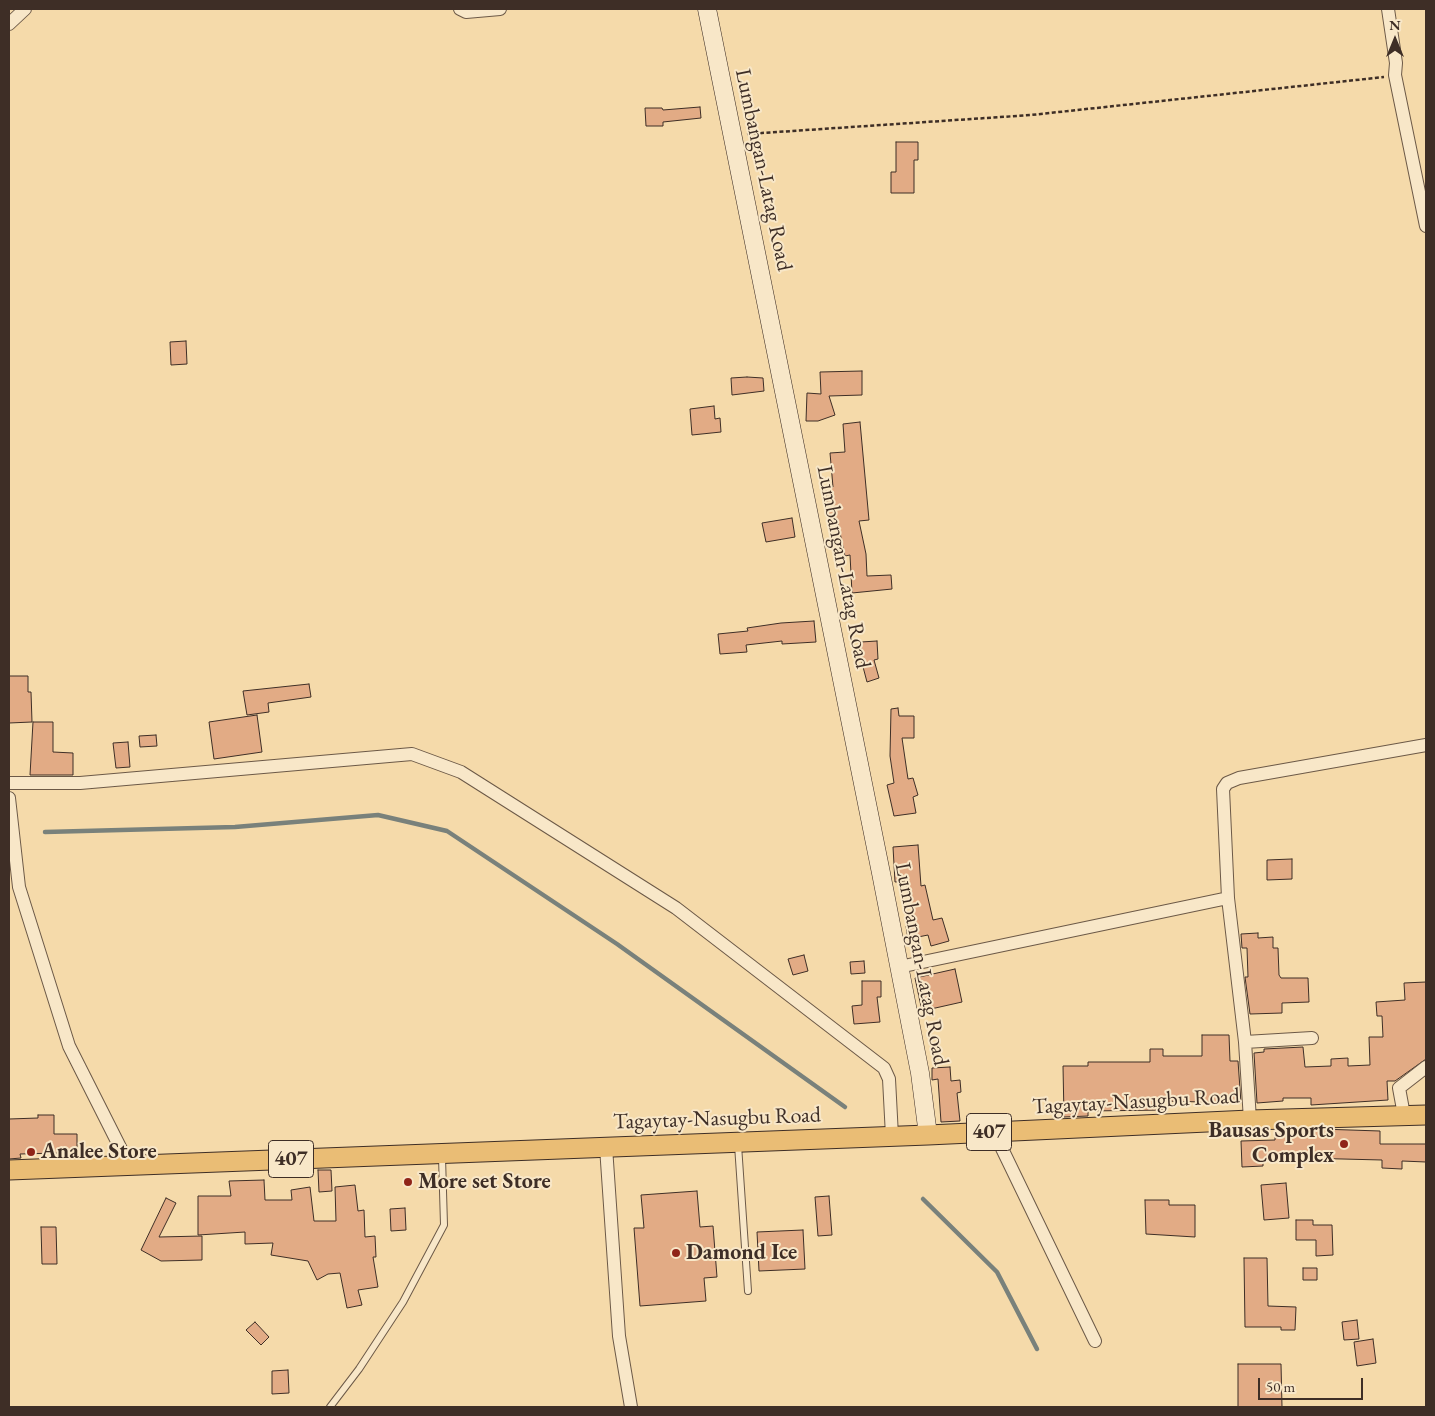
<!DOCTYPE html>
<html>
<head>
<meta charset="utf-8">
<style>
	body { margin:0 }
	#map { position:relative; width:1435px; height:1416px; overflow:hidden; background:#f5daaa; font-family:"EB Garamond",serif }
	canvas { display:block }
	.frame { position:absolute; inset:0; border:10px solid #3e2e26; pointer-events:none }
	.north { position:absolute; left:1370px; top:15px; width:50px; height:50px; -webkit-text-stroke:4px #f8e7c8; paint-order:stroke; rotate:0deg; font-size:14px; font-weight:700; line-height:20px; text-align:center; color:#3e2e26 }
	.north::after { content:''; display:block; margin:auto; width:18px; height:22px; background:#3e2e26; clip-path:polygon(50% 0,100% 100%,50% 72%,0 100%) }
	.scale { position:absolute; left:1258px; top:1378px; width:105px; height:22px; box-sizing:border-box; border:2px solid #3e2e26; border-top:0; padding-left:6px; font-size:15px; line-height:18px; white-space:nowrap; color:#3e2e26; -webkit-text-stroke:4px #f8e7c8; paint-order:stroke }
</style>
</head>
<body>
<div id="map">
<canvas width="1435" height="1416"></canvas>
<div class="frame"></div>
<div class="north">N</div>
<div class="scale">50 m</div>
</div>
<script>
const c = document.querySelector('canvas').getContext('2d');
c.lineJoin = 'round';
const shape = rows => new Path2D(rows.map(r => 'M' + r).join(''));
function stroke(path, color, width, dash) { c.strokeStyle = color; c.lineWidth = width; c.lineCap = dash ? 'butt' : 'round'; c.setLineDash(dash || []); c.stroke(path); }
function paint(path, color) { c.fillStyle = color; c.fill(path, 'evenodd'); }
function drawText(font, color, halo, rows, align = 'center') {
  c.font = font + ' "EB Garamond",serif'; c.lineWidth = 4; c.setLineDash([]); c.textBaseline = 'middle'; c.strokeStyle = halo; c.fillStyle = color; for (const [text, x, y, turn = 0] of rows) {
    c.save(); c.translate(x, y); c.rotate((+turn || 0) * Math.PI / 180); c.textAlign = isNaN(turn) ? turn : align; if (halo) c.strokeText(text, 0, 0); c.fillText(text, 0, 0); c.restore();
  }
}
stroke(shape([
	[45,832,235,827,378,815,447,831,617,944,845,1107],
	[923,1199,997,1272,1037,1349]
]), '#79817b', 4.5);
const building = shape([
	[700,107,701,118,663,122,663,126,646,126,645,108,662,108,663,110,700,107],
	[896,142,918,142,918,160,914,160,914,193,891,193,891,172,896,172,896,142],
	[186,341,187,364,171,365,170,342,186,341],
	[862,371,862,395,829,396,835,415,818,421,806,421,807,393,821,394,820,372,862,371],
	[747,377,763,378,764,391,732,395,731,378,747,377],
	[714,406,715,419,720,418,721,432,692,435,690,409,714,406],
	[860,422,869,520,859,521,866,554,867,576,891,575,892,589,852,593,850,555,845,556,837,519,828,520,826,487,833,487,830,453,845,452,843,424,860,422],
	[792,518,795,537,766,542,762,523,792,518],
	[814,621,816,642,782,644,782,641,746,645,747,652,720,654,718,634,748,631,747,628,781,623,814,621],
	[877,641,878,659,874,660,879,678,867,682,862,663,861,642,877,641],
	[9,676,28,676,28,692,31,692,32,722,9,723,9,676],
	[309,684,311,697,268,703,269,712,247,715,243,691,309,684],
	[898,708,899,716,914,716,914,738,902,738,908,779,913,778,918,795,913,797,916,813,894,816,887,785,894,783,890,756,891,709,898,708],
	[257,715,262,752,214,759,209,722,257,715],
	[33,722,53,722,53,752,73,753,73,775,30,775,33,722],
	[156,735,157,746,140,747,139,736,156,735],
	[128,742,130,767,116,768,113,743,128,742],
	[918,845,921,886,925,885,933,920,942,918,949,941,931,946,928,935,908,939,906,926,916,925,905,881,895,882,893,847,918,845],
	[1292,859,1292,879,1267,880,1267,860,1292,859],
	[1258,933,1258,938,1273,937,1273,948,1278,948,1279,975,1281,978,1308,978,1309,1002,1282,1003,1282,1013,1250,1014,1245,977,1248,977,1247,948,1242,948,1241,934,1258,933],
	[804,955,808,971,793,975,788,959,804,955],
	[864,961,865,973,851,974,850,962,864,961],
	[955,969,962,1002,922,1011,915,978,955,969],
	[862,981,881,981,881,997,877,997,880,1022,854,1024,852,1006,862,1005,862,981],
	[1426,982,1426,1059,1395,1081,1387,1081,1388,1100,1311,1105,1311,1098,1283,1098,1283,1101,1257,1103,1254,1053,1264,1052,1264,1049,1303,1047,1305,1067,1331,1066,1331,1059,1348,1058,1348,1066,1370,1065,1369,1037,1383,1037,1382,1016,1377,1016,1376,1002,1405,1000,1404,983,1426,982],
	[1202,1035,1229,1035,1230,1061,1238,1061,1241,1103,1164,1101,1165,1110,1088,1111,1088,1116,1064,1117,1063,1066,1088,1066,1088,1062,1150,1062,1150,1049,1163,1049,1163,1056,1202,1056,1202,1035],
	[950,1067,951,1081,960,1080,961,1092,957,1093,960,1121,941,1122,938,1079,932,1080,932,1068,950,1067],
	[38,1115,54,1115,54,1134,77,1134,77,1156,58,1157,58,1153,20,1154,21,1158,9,1159,9,1119,38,1118,38,1115],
	[1320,1129,1380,1131,1380,1144,1426,1144,1426,1162,1402,1161,1402,1169,1382,1168,1382,1160,1303,1158,1263,1160,1263,1166,1242,1167,1241,1141,1275,1140,1275,1136,1309,1135,1309,1130,1320,1129],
	[318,1170,331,1170,332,1191,319,1192,318,1170],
	[264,1180,265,1200,292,1200,291,1190,310,1187,314,1221,336,1221,335,1187,355,1185,358,1211,364,1210,365,1237,375,1236,376,1257,373,1257,378,1287,358,1290,362,1305,347,1308,340,1273,328,1274,317,1280,308,1261,271,1255,273,1243,245,1244,245,1232,198,1235,198,1196,231,1196,229,1181,264,1180],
	[1286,1183,1289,1218,1264,1220,1261,1185,1286,1183],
	[697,1191,700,1227,713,1226,717,1277,704,1278,706,1301,640,1306,634,1228,644,1228,641,1195,697,1191],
	[829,1196,832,1235,818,1236,815,1197,829,1196],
	[166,1198,176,1203,159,1237,202,1236,202,1260,161,1261,141,1250,166,1198],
	[1145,1200,1169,1200,1169,1205,1195,1205,1195,1237,1146,1234,1145,1200],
	[405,1208,406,1230,391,1231,390,1209,405,1208],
	[1296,1220,1313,1220,1313,1225,1332,1225,1333,1255,1316,1256,1316,1240,1296,1240,1296,1220],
	[41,1227,56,1227,57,1264,42,1264,41,1227],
	[803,1230,805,1269,759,1271,757,1232,803,1230],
	[1244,1258,1267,1258,1268,1306,1296,1307,1295,1330,1281,1330,1281,1327,1245,1327,1244,1258],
	[1303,1268,1317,1268,1317,1280,1303,1280,1303,1268],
	[1357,1320,1359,1339,1344,1340,1342,1322,1357,1320],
	[255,1322,269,1337,261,1345,246,1330,255,1322],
	[1373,1339,1376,1363,1357,1366,1354,1342,1373,1339],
	[1238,1364,1281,1364,1282,1407,1238,1407,1238,1364],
	[288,1370,289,1393,272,1394,272,1371,288,1370]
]);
paint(building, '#e2ab85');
stroke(building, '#3e2e26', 1);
const lane = shape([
	[738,1145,748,1291],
	[330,1407,359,1369,403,1302,444,1225,442,1157]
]);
const street = shape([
	[460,9,466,12,500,9],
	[1388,9,1396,63,1395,75,1426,226],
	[9,24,25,9],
	[9,783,80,783,412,754,461,772,676,908,884,1068,889,1079,892,1136],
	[9,798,19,887,69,1046,129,1165],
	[899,967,1228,898],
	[1245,1042,1312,1038],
	[1404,1115,1399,1088,1426,1067],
	[1250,1120,1245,1042,1228,898,1223,789,1227,783,1239,778,1426,745],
	[994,1132,1095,1341],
	[606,1147,619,1336,631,1407]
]);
const secondary = shape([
	[707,9,881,873,920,1073,928,1135]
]);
const primary = shape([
	[9,1170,928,1135,1250,1120,1426,1115]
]);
stroke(lane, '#6c5947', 8);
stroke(street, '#6c5947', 14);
stroke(secondary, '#3e2e26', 19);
stroke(primary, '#3e2e26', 21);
stroke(shape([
	[747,134,1031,115,1384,77]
]), '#3e2e26', 2.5, [4, 2.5]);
stroke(lane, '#f8e7c8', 6);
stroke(street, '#f8e7c8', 12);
stroke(secondary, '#f8e7c8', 18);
stroke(primary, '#eabd75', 19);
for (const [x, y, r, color] of [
	[1344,1144,5,"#8f2418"],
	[31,1152,5,"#8f2418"],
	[408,1182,5,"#8f2418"],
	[676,1253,5,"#8f2418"]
]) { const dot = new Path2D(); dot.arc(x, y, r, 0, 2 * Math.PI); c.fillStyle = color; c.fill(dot); stroke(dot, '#f8e7c8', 2); }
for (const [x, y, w] of [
	[989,1132,45],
	[291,1159,45]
]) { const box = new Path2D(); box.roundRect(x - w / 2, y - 18.5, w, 37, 4); c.fillStyle = '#f8e7c8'; c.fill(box); stroke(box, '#3e2e26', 1); }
drawText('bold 21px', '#3e2e26', null, [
	["407",989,1132],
	["407",291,1159]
]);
drawText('22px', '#3e2e26', '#f8e7c8', [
	["Lumbangan-Latag Road",763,170,78],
	["Lumbangan-Latag Road",843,567,79],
	["Lumbangan-Latag Road",921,964,79],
	["Tagaytay-Nasugbu Road",1136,1102,-3],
	["Tagaytay-Nasugbu Road",717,1119,-2]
]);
drawText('bold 22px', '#3e2e26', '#f8e7c8', [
	["Bausas Sports",1334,1131,"right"],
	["Complex",1334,1156,"right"],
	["Analee Store",41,1152],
	["More set Store",418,1182],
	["Damond Ice",686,1253]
], 'left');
</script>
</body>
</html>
